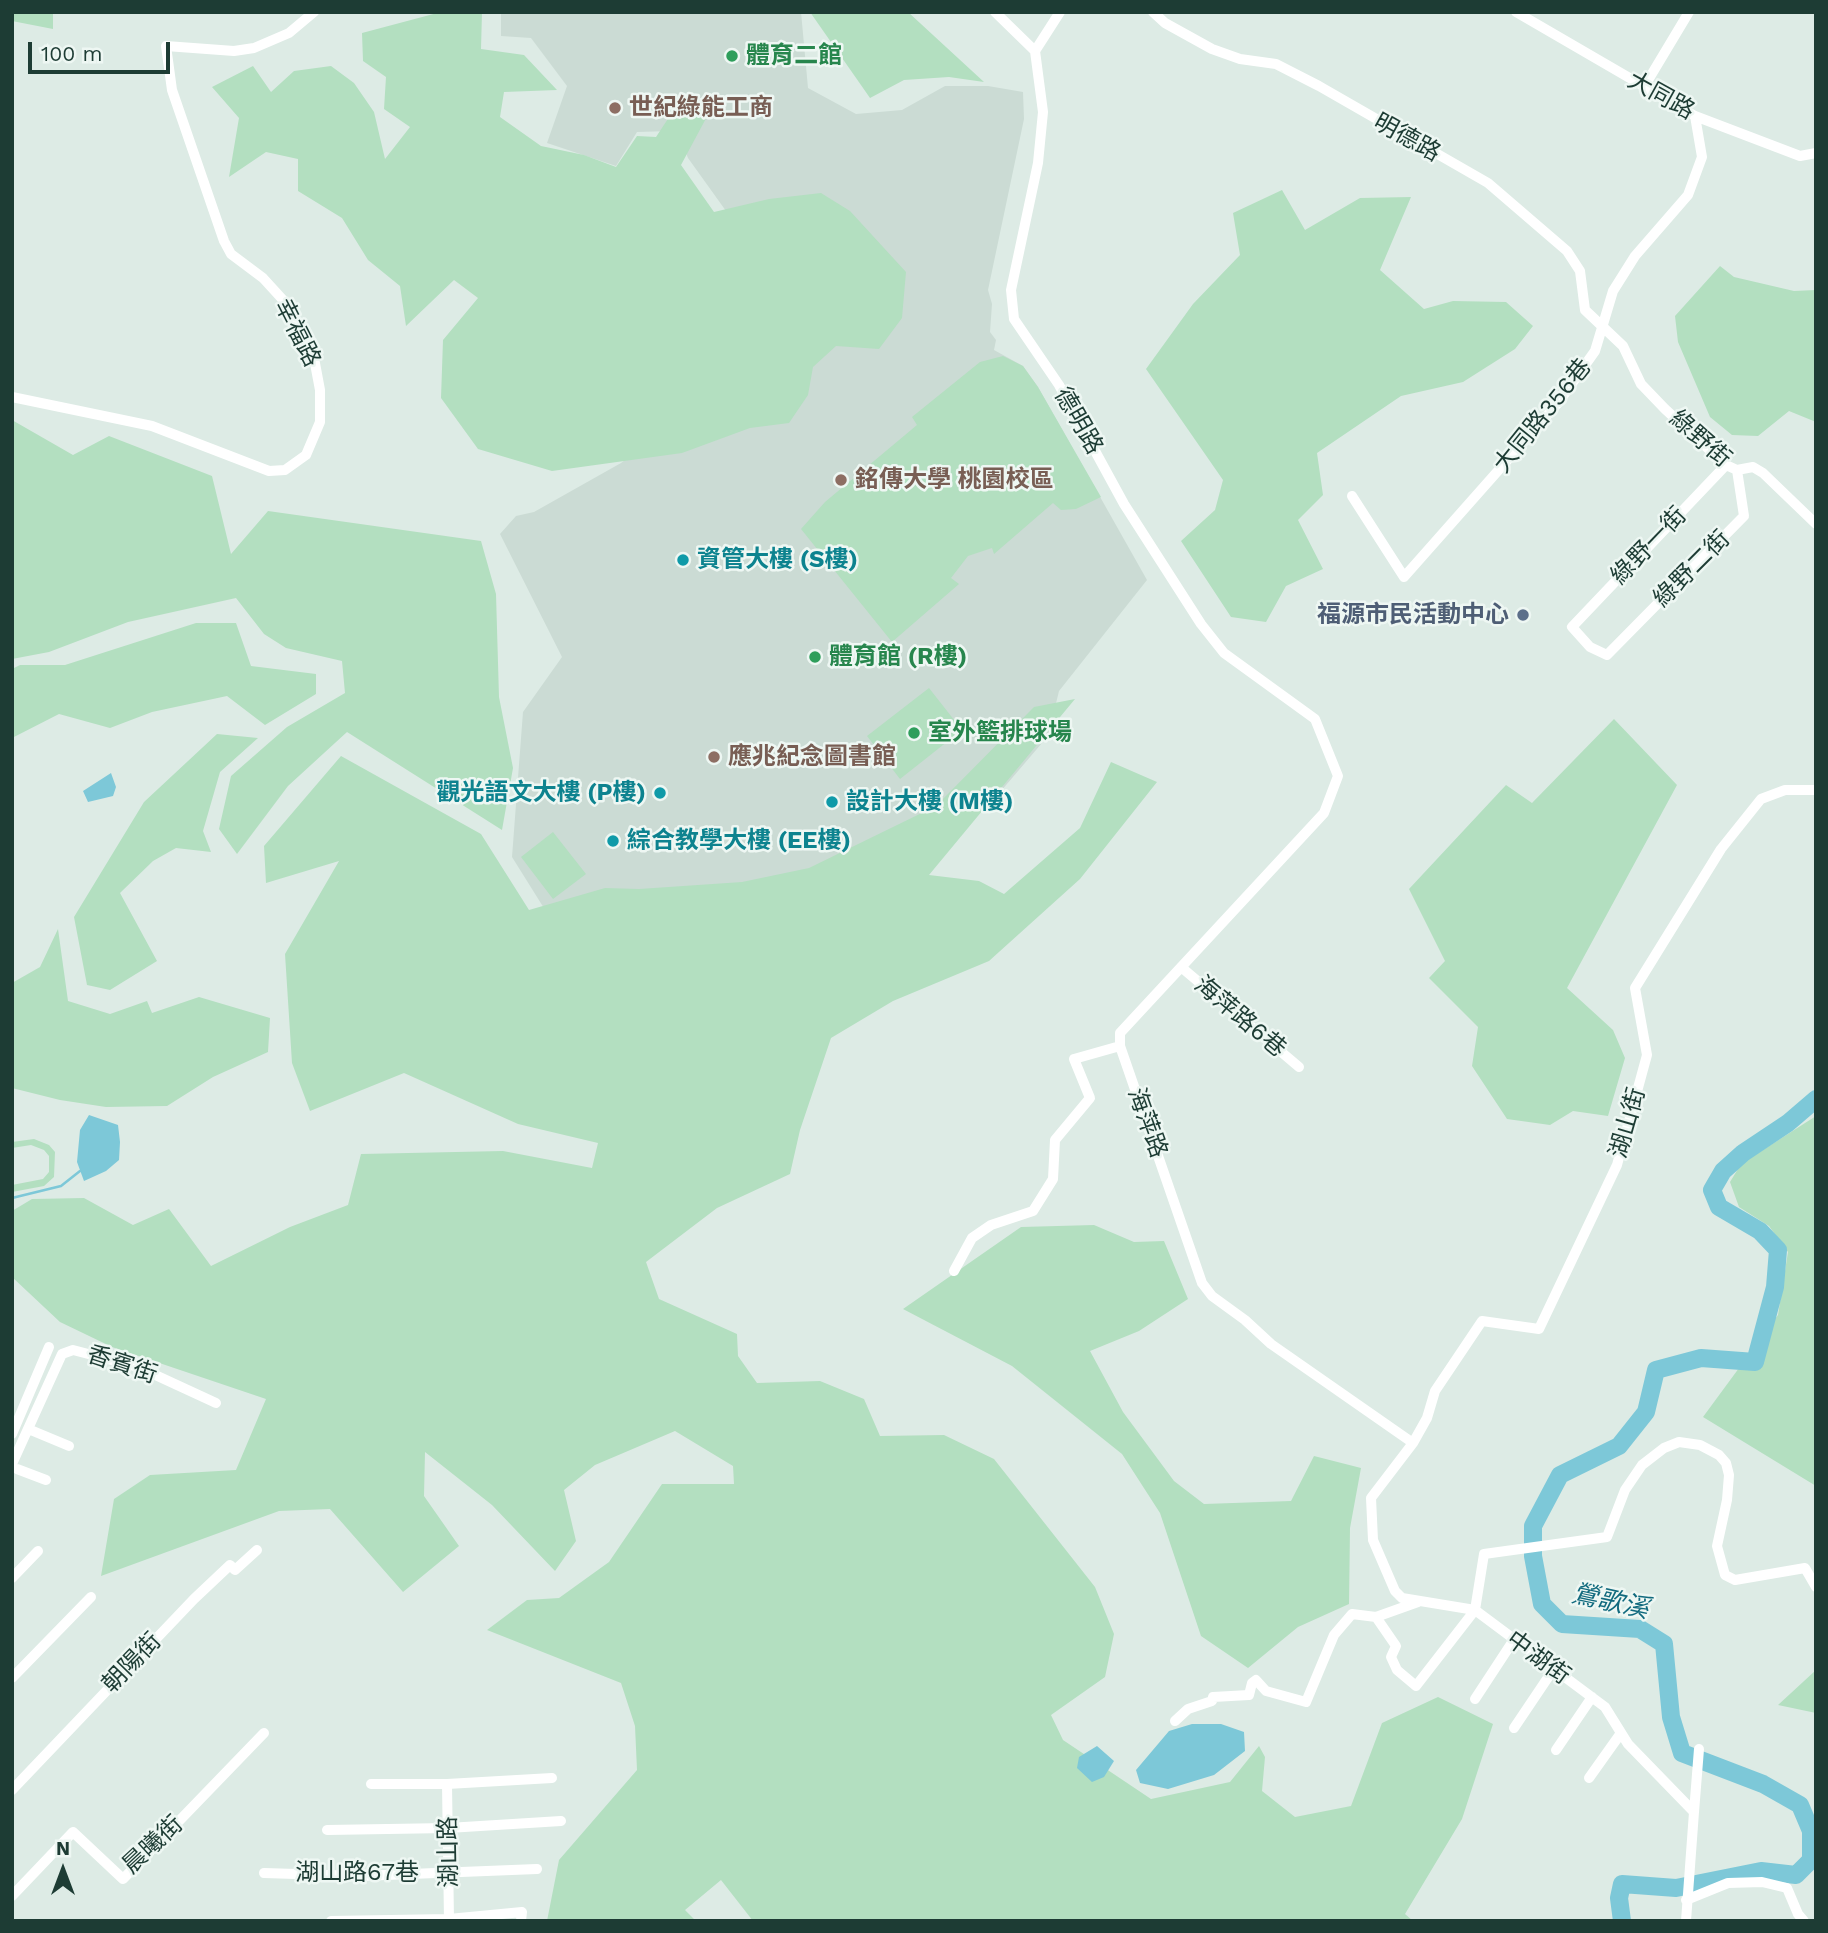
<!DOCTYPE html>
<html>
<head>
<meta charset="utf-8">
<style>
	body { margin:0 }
	#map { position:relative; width:1828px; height:1933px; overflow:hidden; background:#ddebe5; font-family:"Work Sans",sans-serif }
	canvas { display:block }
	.frame { position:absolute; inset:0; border:14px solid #1d3c34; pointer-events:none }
	.north { position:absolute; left:28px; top:1835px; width:70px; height:70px; -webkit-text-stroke:5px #eef7f3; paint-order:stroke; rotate:0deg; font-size:19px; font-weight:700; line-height:28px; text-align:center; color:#1d3c34 }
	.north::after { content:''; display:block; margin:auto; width:24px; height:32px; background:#1d3c34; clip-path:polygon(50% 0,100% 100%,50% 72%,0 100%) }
	.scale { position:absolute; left:28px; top:42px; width:142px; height:32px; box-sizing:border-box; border:4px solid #1d3c34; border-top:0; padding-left:9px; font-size:21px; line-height:24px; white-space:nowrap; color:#1d3c34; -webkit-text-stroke:5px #eef7f3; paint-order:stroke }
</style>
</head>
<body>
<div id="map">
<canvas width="1828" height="1933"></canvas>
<div class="frame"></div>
<div class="north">N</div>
<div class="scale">100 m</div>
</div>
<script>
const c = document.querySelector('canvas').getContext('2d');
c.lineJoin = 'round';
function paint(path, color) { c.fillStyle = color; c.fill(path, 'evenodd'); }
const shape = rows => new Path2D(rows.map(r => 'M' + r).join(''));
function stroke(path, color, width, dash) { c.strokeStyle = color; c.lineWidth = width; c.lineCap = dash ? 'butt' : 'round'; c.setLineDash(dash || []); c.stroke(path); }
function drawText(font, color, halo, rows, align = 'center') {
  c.font = font + ' "Work Sans","Noto Sans TC",sans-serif'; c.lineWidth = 5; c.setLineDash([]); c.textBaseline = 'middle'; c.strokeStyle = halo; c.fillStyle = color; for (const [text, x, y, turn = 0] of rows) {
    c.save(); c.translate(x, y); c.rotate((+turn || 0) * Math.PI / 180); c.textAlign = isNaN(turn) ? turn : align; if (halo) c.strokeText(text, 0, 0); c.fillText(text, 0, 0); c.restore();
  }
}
paint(shape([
	[501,12,801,12,808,88,856,114,902,110,945,86,988,86,1023,92,1024,119,988,290,992,304,990,332,996,340,994,350,1023,366,1038,387,1147,580,1059,691,1048,736,989,805,818,911,552,921,512,857,523,712,562,657,500,534,516,516,534,512,621,463,686,414,759,257,688,158,673,121,671,131,637,132,616,166,547,143,567,86,531,38,501,36]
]), '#cbdbd4');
paint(shape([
	[12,12,53,12,53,29,12,21],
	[441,12,482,12,481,49,524,55,557,90,504,92,500,117,541,146,584,155,616,167,637,136,656,137,683,96,710,111,681,165,714,212,769,199,821,193,850,211,906,272,902,318,879,349,836,346,813,367,808,395,789,423,750,428,682,453,552,471,478,449,441,398,443,340,478,298,454,280,406,326,400,286,368,260,342,218,298,191,298,159,266,152,229,177,239,118,212,87,253,66,271,92,294,71,331,66,354,83,374,112,385,159,410,127,384,109,386,77,363,61,362,33],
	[810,12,908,12,984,82,949,77,904,80,870,98],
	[1282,190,1305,230,1360,198,1411,197,1380,270,1424,309,1453,301,1506,302,1533,326,1515,349,1463,382,1401,396,1317,453,1323,495,1298,520,1323,569,1286,586,1266,622,1231,617,1181,541,1215,510,1223,480,1146,369,1193,304,1240,255,1233,213],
	[1720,266,1734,277,1794,291,1816,290,1816,422,1789,411,1758,436,1732,435,1710,417,1678,342,1675,316],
	[1003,356,1023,366,1038,387,1101,497,1076,509,1061,510,1053,503,994,554,992,548,968,556,951,578,959,584,892,642,801,529,825,502,917,425,912,417,980,362],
	[12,420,73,455,109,436,212,476,231,554,268,511,481,541,496,594,499,697,513,768,502,830,347,732,288,786,237,854,219,829,231,776,287,727,345,693,342,661,286,648,264,634,236,598,128,622,49,652,12,659],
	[196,623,236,623,251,666,316,674,316,694,265,725,227,696,152,712,110,728,59,714,12,738,12,669,20,665,65,665],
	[929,688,962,730,900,779,867,736],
	[1075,699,929,875,979,881,1004,894,1080,828,1111,762,1157,782,1080,879,989,961,893,1001,831,1038,800,1130,790,1174,717,1208,646,1262,659,1299,737,1334,738,1356,757,1383,820,1381,864,1399,880,1436,944,1435,994,1459,1095,1587,1114,1634,1105,1677,1051,1715,1063,1740,1151,1799,1230,1782,1259,1746,1265,1757,1262,1791,1295,1817,1351,1806,1382,1723,1438,1697,1493,1724,1462,1819,1405,1914,1413,1921,753,1921,721,1880,685,1910,696,1921,547,1921,559,1860,637,1770,635,1726,621,1683,487,1630,527,1600,559,1598,609,1562,662,1484,734,1484,733,1466,675,1431,595,1465,564,1490,576,1541,555,1571,492,1505,425,1452,424,1496,459,1546,403,1592,330,1509,279,1511,101,1576,114,1499,150,1475,236,1470,266,1399,112,1347,60,1322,12,1277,12,1211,32,1199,84,1198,133,1225,169,1209,211,1266,290,1227,348,1205,361,1154,503,1151,592,1168,598,1143,518,1124,404,1073,310,1111,292,1063,285,954,339,861,266,883,264,846,341,756,481,834,529,910,605,888,639,889,742,882,809,868,936,806,1034,707],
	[1614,719,1677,785,1567,988,1613,1030,1625,1058,1608,1116,1573,1111,1550,1125,1507,1119,1472,1066,1478,1027,1429,978,1445,961,1409,889,1506,785,1532,803],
	[217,734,258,738,220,772,203,831,211,852,176,848,153,861,120,893,157,961,110,990,87,985,74,917,144,802],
	[553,832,586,874,553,899,521,857],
	[58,929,68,1001,110,1014,147,1001,152,1013,199,997,270,1018,268,1052,213,1077,167,1106,106,1107,60,1100,12,1088,12,983,40,967],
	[1816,1116,1816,1486,1703,1417,1778,1315,1788,1252,1769,1226,1739,1207,1730,1182,1741,1164],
	[34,1139,49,1145,55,1152,54,1177,44,1186,12,1192,12,1185,43,1179,49,1172,49,1156,44,1150,31,1145,12,1148,12,1142],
	[1094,1225,1134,1242,1164,1241,1188,1299,1139,1331,1090,1351,1123,1412,1174,1481,1204,1504,1291,1501,1314,1456,1361,1468,1350,1528,1349,1604,1298,1627,1248,1668,1201,1636,1160,1513,1122,1454,1012,1366,903,1309,1021,1227],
	[1816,1670,1816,1713,1778,1705]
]), '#b3dfc0');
paint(shape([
	[111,773,116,787,113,796,88,802,83,791],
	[89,1115,118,1125,120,1142,119,1160,106,1171,84,1181,77,1162,80,1130],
	[1192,1724,1221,1724,1244,1732,1245,1751,1214,1775,1168,1789,1140,1783,1136,1770,1169,1731],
	[1097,1746,1114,1761,1104,1777,1092,1782,1077,1768,1079,1757]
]), '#7dc8d8');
stroke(shape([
	[12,1198,61,1186,80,1171]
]), '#7dc8d8', 2.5);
stroke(shape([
	[1622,1921,1619,1898,1622,1884,1676,1888,1761,1871,1796,1875,1811,1860,1811,1831,1800,1805,1763,1784,1682,1753,1671,1717,1664,1644,1640,1629,1562,1624,1542,1604,1533,1556,1533,1526,1560,1475,1619,1446,1646,1412,1656,1370,1701,1358,1755,1362,1775,1287,1778,1250,1760,1231,1719,1207,1712,1190,1723,1171,1743,1153,1788,1123,1816,1099]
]), '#7dc8d8', 18);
stroke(shape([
	[995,12,1035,51,1043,112,1038,163,1011,290,1014,319,1059,385,1124,504,1201,624,1224,653,1315,719,1338,776,1324,813,1120,1033,1120,1046,1202,1283,1212,1296,1245,1320,1271,1344,1413,1443],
	[1153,12,1165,23,1212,49,1240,59,1276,64,1319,86,1488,183,1567,251,1580,271,1585,310,1623,346,1641,384,1665,409,1726,465,1737,470,1753,467,1763,473,1816,524],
	[1516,12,1695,116,1800,156,1816,153],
	[1035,51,1060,12],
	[1644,87,1689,12],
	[12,397,152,426,269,471,285,470,306,455,320,422,320,390,314,358,284,301,263,278,231,254,224,241,172,90,166,46,234,51,254,48,289,33,314,12],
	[1726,465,1572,627,1590,647,1607,655,1744,516,1737,470],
	[1352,496,1404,577,1558,403,1595,351,1613,291,1635,256,1688,195,1702,157,1695,116],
	[1181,967,1299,1067],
	[954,1271,972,1238,991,1225,1033,1211,1053,1179,1055,1140,1090,1098,1074,1059,1120,1046],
	[33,1431,69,1446],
	[12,1434,49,1347],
	[12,1464,62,1354,73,1350,138,1367,216,1403],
	[17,1469,46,1480],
	[12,1578,38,1551],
	[1376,1617,1396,1646,1391,1657,1397,1670,1416,1686,1475,1610,1484,1554,1607,1537,1625,1490,1642,1465,1664,1448,1679,1442,1700,1445,1719,1455,1726,1463,1729,1475,1727,1500,1717,1546,1725,1575,1735,1580,1805,1568,1816,1587],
	[12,1678,91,1597],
	[1475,1699,1513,1641],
	[1175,1721,1188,1709,1212,1701,1213,1697,1249,1695,1252,1683,1256,1680,1266,1691,1306,1702,1334,1635,1352,1614,1376,1617,1418,1602],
	[1514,1728,1553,1670],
	[1556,1750,1592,1697],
	[1589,1778,1621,1733],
	[371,1784,447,1784,552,1778],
	[447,1784,449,1921],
	[12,1790,194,1599,230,1565,235,1570,257,1550],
	[1694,1812,1699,1749],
	[327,1830,448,1828,561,1821],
	[264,1873,360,1876,537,1869],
	[12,1896,73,1832,123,1879,264,1733],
	[1686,1900,1728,1883,1762,1882,1787,1888,1798,1914,1804,1921],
	[331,1921,449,1919,522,1912,521,1921],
	[1686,1921,1694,1812,1628,1744,1605,1707,1475,1610,1402,1598,1395,1591,1373,1540,1371,1498,1413,1443,1427,1418,1435,1391,1482,1321,1539,1329,1617,1165,1647,1055,1635,988,1721,849,1761,799,1785,790,1816,790]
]), '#fff', 10);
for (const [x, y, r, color] of [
	[732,56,7,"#2e9e5b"],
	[615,108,7,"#8d6e63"],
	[841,480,7,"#8d6e63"],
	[683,560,7,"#0f9aa8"],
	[1523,615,7,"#5c6f8a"],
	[815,657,7,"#2e9e5b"],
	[914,733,7,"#2e9e5b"],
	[714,757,7,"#8d6e63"],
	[660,793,7,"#0f9aa8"],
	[832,802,7,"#0f9aa8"],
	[613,841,7,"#0f9aa8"]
]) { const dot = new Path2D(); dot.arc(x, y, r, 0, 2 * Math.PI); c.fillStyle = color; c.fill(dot); stroke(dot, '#eef7f3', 2.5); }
drawText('bold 24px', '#27864d', '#eef7f3', [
	["體育二館",746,56],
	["體育館 (R樓)",829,657],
	["室外籃排球場",928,733]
], 'left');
drawText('24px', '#1d3c34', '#eef7f3', [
	["大同路",1661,96,29],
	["明德路",1407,138,29],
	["幸福路",297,333,63],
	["大同路356巷",1543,416,-51],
	["德明路",1078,421,60],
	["綠野街",1700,439,41],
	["綠野一街",1649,546,-46],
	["綠野二街",1692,569,-45],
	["海萍路6巷",1240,1017,40],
	["海萍路",1147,1123,70],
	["湖山街",1628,1123,-74],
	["香賓街",122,1365,18],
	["中湖街",1538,1658,36],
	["朝陽街",132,1663,-46],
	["晨曦街",153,1845,-43],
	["湖山路",449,1852,-91],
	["湖山路67巷",357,1873]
]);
drawText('bold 24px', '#785e54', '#eef7f3', [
	["世紀綠能工商",629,108],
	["銘傳大學 桃園校區",855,480],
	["應兆紀念圖書館",728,757]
], 'left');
drawText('bold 24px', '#0d838f', '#eef7f3', [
	["資管大樓 (S樓)",697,560],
	["觀光語文大樓 (P樓)",646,793,"right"],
	["設計大樓 (M樓)",846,802],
	["綜合教學大樓 (EE樓)",627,841]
], 'left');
drawText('bold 24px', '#4e5e75', '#eef7f3', [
	["福源市民活動中心",1509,615]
], 'right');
drawText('italic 26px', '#116a7e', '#eef7f3', [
	["鶯歌溪",1610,1602,12]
]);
</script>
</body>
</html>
